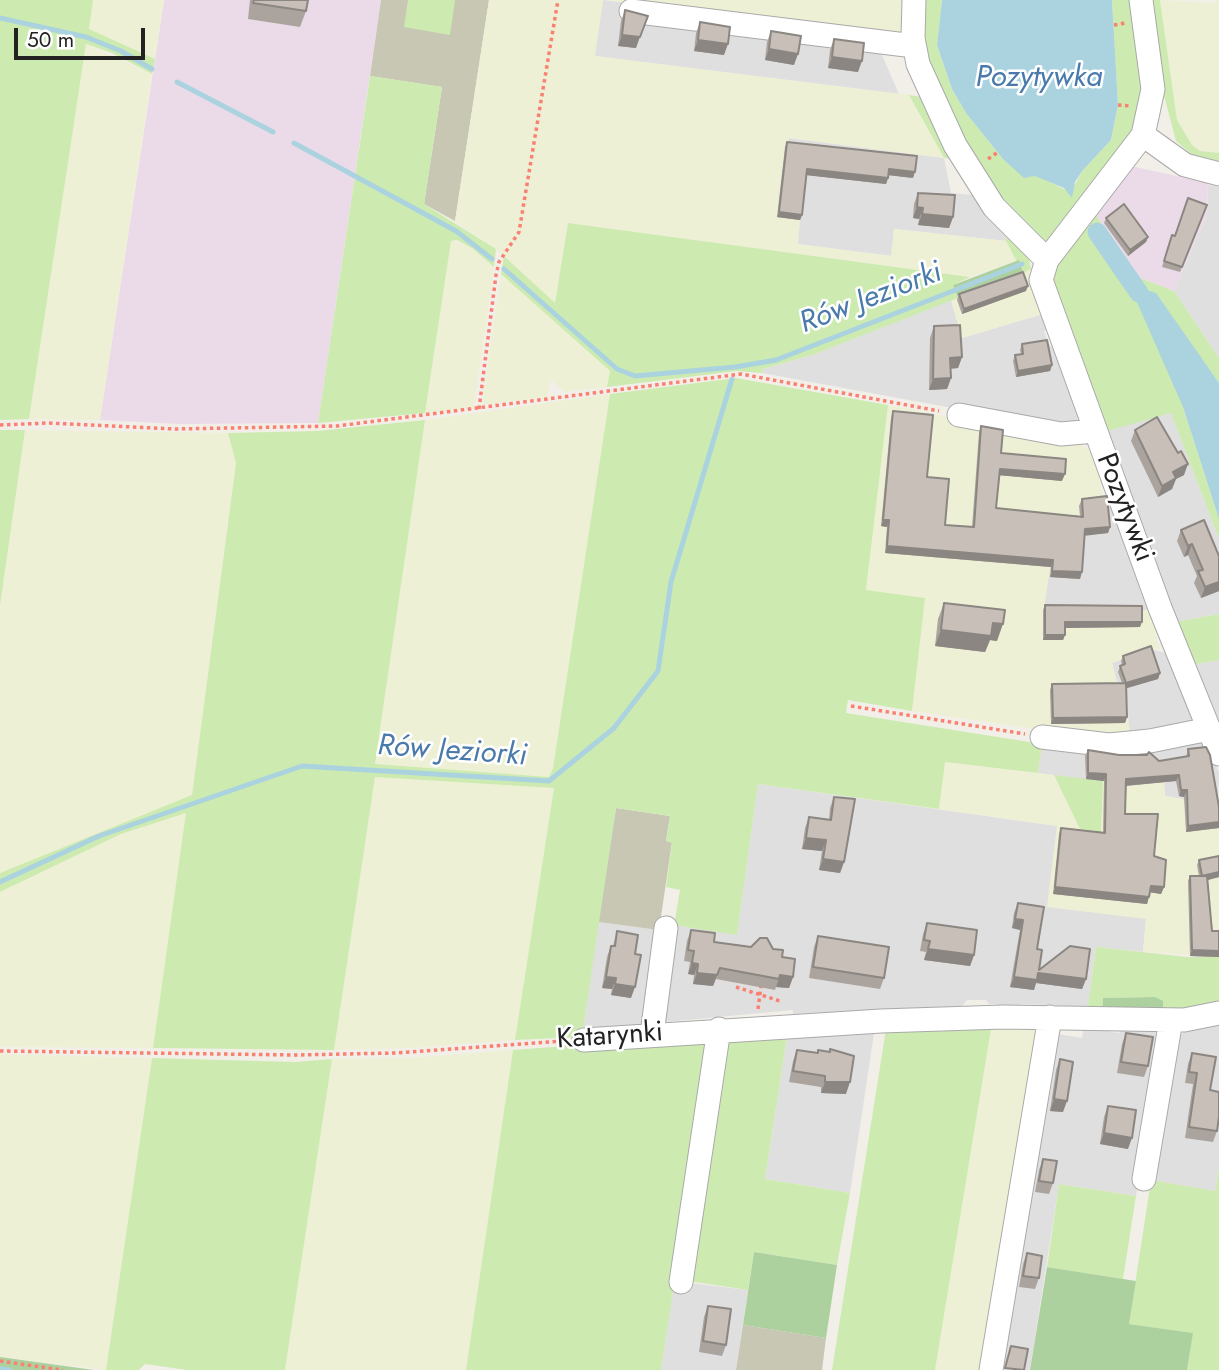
<!DOCTYPE html>
<html>
<head>
<meta charset="utf-8">
<style>
	body { margin:0 }
	#map { position:relative; width:1219px; height:1370px; overflow:hidden; background:#f2efe9; font-family:Jost,sans-serif }
	canvas { display:block }
	.scale { position:absolute; left:14px; top:28px; width:131px; height:32px; box-sizing:border-box; border:4px solid #222; border-top:0; padding-left:9px; font-size:21px; line-height:24px; white-space:nowrap; color:#222; -webkit-text-stroke:5px #fff; paint-order:stroke }
</style>
</head>
<body>
<div id="map">
<canvas width="1219" height="1370"></canvas>
<div class="scale">50 m</div>
</div>
<script>
const c = document.querySelector('canvas').getContext('2d');
c.lineJoin = 'round';
function paint(path, color) { c.fillStyle = color; c.fill(path, 'evenodd'); }
const shape = rows => new Path2D(rows.map(r => 'M' + r).join(''));
function stroke(path, color, width, dash) { c.strokeStyle = color; c.lineWidth = width; c.lineCap = dash ? 'butt' : 'round'; c.setLineDash(dash || []); c.stroke(path); }
function drawText(font, color, halo, rows, align = 'center') {
  c.font = font + ' Jost,sans-serif'; c.lineWidth = 5; c.setLineDash([]); c.textBaseline = 'middle'; c.strokeStyle = halo; c.fillStyle = color; for (const [text, x, y, turn = 0] of rows) {
    c.save(); c.translate(x, y); c.rotate((+turn || 0) * Math.PI / 180); c.textAlign = isNaN(turn) ? turn : align; if (halo) c.strokeText(text, 0, 0); c.fillText(text, 0, 0); c.restore();
  }
}
paint(shape([
	[603,0,872,32,899,94,594,56],
	[789,138,944,158,951,193,972,195,1007,232,1006,241,894,229,892,256,797,244,777,217,785,147],
	[1208,185,1219,187,1219,358,1174,291,1207,215],
	[951,300,962,338,1046,313,1050,325,1044,332,1050,346,1059,349,1080,417,1070,426,1045,425,762,373,763,369,815,354],
	[1171,412,1219,539,1219,614,1175,622,1104,432],
	[1104,503,1116,503,1156,610,1043,610,1053,545],
	[1150,649,1174,655,1200,724,1130,737,1112,663],
	[1219,660,1219,735,1191,665],
	[1206,740,1219,773,1218,801,1185,806,1183,799,1165,796,1164,782,1125,786,1038,773,1042,744],
	[758,784,1057,826,1146,919,1143,952,1096,947,1088,1007,1021,1004,1019,1011,996,1011,997,1004,989,1004,986,1000,967,1000,962,1006,793,1014,793,1010,665,1022,661,1018,674,925,737,934],
	[598,922,659,930,646,1020,642,1024,583,1030],
	[1084,1024,1106,1025,1111,1032,1119,1033,1124,1027,1163,1029,1136,1196,1059,1184,1030,1370,984,1370,1051,1033,1082,1038],
	[1219,1025,1219,1166,1215,1191,1154,1181,1178,1038,1189,1026],
	[874,1033,850,1193,765,1179,787,1037],
	[674,1281,748,1290,736,1370,661,1370]
]), '#e0dfdf');
paint(shape([
	[164,0,381,0,318,423,179,424,100,420],
	[1131,166,1208,183,1207,215,1174,291,1140,278,1113,243,1095,213]
]), '#ebdbe8');
paint(shape([
	[381,0,489,0,455,221,424,204,442,87,370,76],
	[616,808,670,816,666,841,672,842,659,930,598,922],
	[743,1325,826,1338,822,1370,736,1370]
]), '#c7c7b4');
paint(shape([
	[93,0,164,0,155,59,88,29],
	[489,0,603,0,595,56,909,95,944,158,789,138,785,147,777,217,800,220,798,244,891,256,894,229,1006,241,1019,260,970,277,568,223,555,304,496,249,455,221],
	[606,0,907,0,905,36,872,32],
	[1160,0,1213,3,1219,0,1219,153,1200,151,1192,145,1177,120],
	[86,44,152,74,100,420,29,419],
	[451,240,473,249,494,267,474,407,425,413],
	[1031,269,1046,313,962,338,951,300],
	[501,274,610,371,607,387,565,392,551,380,547,397,482,405],
	[610,394,553,768,549,777,375,765,425,420],
	[888,405,1077,442,1090,450,1104,476,1100,485,1104,503,1053,546,1044,610,1156,610,1162,623,1155,634,1160,649,1150,649,1112,663,1118,687,1126,687,1130,737,1073,735,912,711,924,599,866,591],
	[25,430,228,433,236,463,192,796,0,873,0,606],
	[944,762,1054,775,1080,828,1101,831,1103,781,1126,786,1164,782,1165,796,1183,799,1185,806,1219,800,1219,957,1143,952,1146,919,1047,907,1057,826,939,809],
	[375,776,554,788,515,1040,412,1048,334,1050],
	[187,812,153,1048,0,1047,0,892,121,834],
	[1040,1021,984,1370,935,1370,992,1023],
	[513,1050,466,1370,285,1370,332,1059,409,1058],
	[0,1054,152,1058,106,1370,0,1357]
]), '#eef0d5');
paint(shape([
	[0,0,93,0,89,29,155,59,152,74,112,53,86,44,29,419,0,420],
	[408,0,455,0,450,35,404,27],
	[919,0,942,0,937,45,952,89,966,113,1003,159,1068,191,1073,188,1083,170,1111,140,1118,105,1112,0,1133,0,1144,104,1134,133,1054,241,1045,243,1034,234,979,171,925,74],
	[1148,0,1160,0,1177,120,1192,145,1200,151,1219,153,1219,167,1202,163,1176,141,1158,73],
	[370,76,442,87,424,204,496,249,494,267,473,249,457,240,451,241,425,413,318,423],
	[909,95,921,97,956,159,944,158],
	[1095,213,1113,243,1140,278,1174,291,1219,358,1219,383,1201,358,1183,407,1219,519,1219,539,1171,413,1104,432,1051,290,1051,271],
	[568,223,970,277,953,285,958,298,815,354,763,369,762,373,737,371,607,387,610,371,501,274,504,256,555,303],
	[1007,232,1029,259,1031,269,1023,273,1006,241],
	[736,378,888,405,866,590,925,598,912,711,848,700,846,713,1042,744,1038,773,945,762,939,809,758,784,737,935,674,925,680,890,666,887,672,843,666,841,670,816,616,808,582,1037,515,1040,554,788,375,777,334,1050,153,1048,186,813,121,834,0,892,0,873,192,795,236,463,228,433,317,431,425,420,375,764,549,777,553,768,610,394],
	[0,430,25,430,0,606],
	[1219,614,1219,660,1191,665,1175,622],
	[1054,775,1103,781,1101,832,1080,829],
	[1096,947,1187,957,1219,957,1219,1007,1163,1014,1155,997,1103,998,1102,1014,1087,1013],
	[992,1023,935,1370,832,1370,886,1029],
	[712,1035,661,1370,466,1370,513,1050],
	[787,1037,765,1179,850,1193,837,1265,754,1252,748,1290,688,1281,724,1042],
	[152,1058,295,1062,332,1059,285,1370,187,1370,145,1364,139,1370,106,1370],
	[1219,1166,1219,1370,1187,1370,1192,1333,1129,1324,1151,1180,1215,1191],
	[1059,1184,1136,1196,1123,1279,1047,1267]
]), '#cdebb0');
paint(shape([
	[1019,260,1023,273,958,298,953,285],
	[1155,997,1163,1001,1163,1014,1102,1014,1103,998],
	[754,1252,837,1265,826,1338,743,1325],
	[1047,1267,1136,1281,1129,1324,1193,1333,1187,1370,1030,1370],
	[0,1357,94,1370,0,1370]
]), '#add19e');
paint(shape([
	[942,0,1112,0,1118,105,1111,140,1083,170,1075,182,1072,198,1064,188,1035,176,1024,178,1003,159,966,113,952,89,937,45],
	[1147,290,1156,293,1219,383,1219,519,1183,407,1136,300,1139,293]
]), '#aad3df');
stroke(shape([
	[0,18,86,37,121,51,152,69],
	[177,82,273,132],
	[294,143,456,231,492,259],
	[504,269,617,369,635,376,735,367,776,360,1022,264],
	[0,882,99,836,302,766,549,781,614,728,658,671,671,582,732,379],
	[0,1369,10,1370]
]), '#aad3df', 5);
stroke(shape([
	[1097,232,1139,293]
]), '#aad3df', 19);
const minor = shape([
	[914,0,913,38,918,64,955,145,994,207,1047,260],
	[1141,0,1153,89,1143,135,1047,260,1041,280,1160,608,1219,754],
	[631,11,914,46],
	[1143,135,1185,165,1219,174],
	[959,415,1061,434,1095,431],
	[1042,737,1109,745,1150,741,1209,729],
	[652,1034,666,928],
	[584,1040,881,1021,1003,1017,1184,1020,1219,1013],
	[1144,1179,1171,1020],
	[681,1282,719,1029],
	[991,1370,1050,1017]
]);
stroke(minor, '#a9a9a9', 25);
stroke(shape([
	[1114,25,1126,23],
	[1118,105,1130,106],
	[988,159,998,152],
	[479,409,496,275,499,262,519,232,558,0],
	[0,425,48,423,175,429,337,426,741,374,939,411],
	[851,706,1025,734],
	[736,987,780,1001],
	[758,1009,761,986],
	[0,1051,295,1055,395,1053,564,1041],
	[0,1361,63,1370]
]), '#fa8072', 3.5, [3.5, 3.5]);
stroke(minor, '#fff', 23);
paint(shape([
	[250,0,308,0,306,11,300,27,248,19],
	[625,10,636,48,618,46,621,21],
	[700,22,724,55,694,51,696,33],
	[771,31,794,65,765,60,767,42],
	[834,39,858,72,828,68,830,50],
	[787,142,913,178,889,175,886,184,807,175,802,215,800,220,777,217,785,147],
	[918,193,953,217,949,228,918,225,919,219,913,218,914,204],
	[1207,205,1180,272,1162,267,1172,235,1175,236],
	[1106,218,1148,237,1146,242,1128,256,1104,223],
	[1026,291,962,314,957,300,959,294],
	[934,326,962,357,958,368,950,369,951,378,947,389,929,390,930,338],
	[1022,344,1052,365,1050,371,1016,377,1013,361,1015,355,1021,354,1020,350],
	[893,411,927,477,945,525,972,527,979,433,981,426,1001,453,1062,481,999,475,996,508,1080,516,1079,506,1082,499,1110,527,1108,533,1085,535,1080,579,1050,577,1051,567,885,553,887,527,881,526,891,418],
	[1135,430,1178,453,1184,475,1176,479,1172,489,1158,497,1131,441],
	[1181,530,1219,556,1219,591,1201,598,1194,583,1197,576,1188,555,1184,557,1177,541],
	[944,603,997,641,990,640,985,652,935,646,938,619],
	[1045,605,1140,627,1065,628,1065,635,1063,640,1043,640,1043,610],
	[1123,656,1160,673,1158,679,1126,688,1127,717,1125,723,1051,724,1050,690,1052,684,1122,683,1118,672,1120,666,1122,665,1121,661],
	[1188,749,1219,807,1219,828,1186,832,1184,797,1179,796,1176,781,1126,786,1125,814,1154,856,1164,887,1161,894,1150,892,1147,904,1053,894,1059,834,1061,828,1103,832,1104,781,1086,779,1085,756,1088,750,1159,761,1186,757],
	[834,797,844,862,840,873,819,870,822,851,802,849,805,828,809,817,829,820,830,808],
	[1219,856,1219,877,1208,880,1212,931,1219,931,1219,957,1190,956,1188,881,1190,876,1199,876,1197,865,1199,860],
	[1018,903,1037,949,1039,970,1086,979,1082,989,1036,983,1034,990,1010,987,1020,930,1012,928,1014,913],
	[927,923,974,955,970,966,924,960,926,952,920,951,923,934],
	[691,930,714,942,773,949,782,957,793,977,789,988,776,987,775,990,716,979,713,986,693,984,694,975,688,974,690,962,684,961,687,941],
	[617,931,635,954,631,998,611,995,612,989,602,988,607,957,611,946,613,946],
	[818,936,884,978,880,989,809,978,814,947],
	[1126,1033,1148,1066,1144,1077,1117,1073,1122,1044],
	[830,1049,846,1094,821,1093,821,1087,789,1082,793,1061,797,1050,817,1053,829,1052],
	[1192,1053,1210,1090,1217,1131,1213,1142,1185,1138,1193,1084,1185,1083,1188,1064],
	[1060,1059,1063,1112,1050,1111,1056,1070],
	[1108,1106,1128,1149,1100,1144,1104,1117],
	[1043,1159,1053,1183,1049,1194,1035,1192,1039,1170],
	[1027,1253,1039,1278,1035,1289,1019,1287,1023,1264],
	[708,1306,726,1345,722,1356,699,1352,704,1317]
]), '#aba49e');
paint(shape([
	[622,35,640,37,636,48,618,46],
	[698,40,728,44,724,55,694,51],
	[769,49,798,54,794,65,765,60],
	[832,57,862,61,858,72,828,68],
	[807,169,888,178,886,184,805,175],
	[889,169,915,172,913,178,887,175],
	[917,207,923,208,919,219,913,218],
	[779,212,802,215,800,220,777,217],
	[922,214,953,217,949,228,918,225],
	[1148,237,1146,242,1128,256,1130,250],
	[1028,286,1026,291,962,314,964,309],
	[962,357,958,368,946,369,950,358],
	[1052,365,1050,371,1016,377,1018,371],
	[951,378,947,389,929,390,933,379],
	[1188,464,1184,475,1176,479,1172,489,1158,497,1162,486,1173,472],
	[1000,469,1065,474,1062,481,997,475],
	[883,520,889,520,887,527,881,526],
	[1110,527,1108,533,1083,536,1085,529],
	[1192,544,1188,555,1184,557,1188,546],
	[887,546,1053,560,1051,567,885,553],
	[1052,571,1082,572,1080,579,1050,577],
	[1219,582,1219,591,1201,598,1205,587],
	[1065,622,1142,622,1140,627,1063,628],
	[993,623,1003,624,997,641,990,640,985,652,935,646,941,630],
	[1045,635,1065,635,1063,640,1043,640],
	[1160,673,1158,679,1124,689,1126,683],
	[1127,717,1125,723,1051,724,1053,718],
	[1088,773,1106,774,1104,781,1086,779],
	[1179,775,1176,781,1123,786,1126,779],
	[1181,790,1187,790,1184,797,1179,796],
	[1219,822,1219,828,1186,832,1188,826],
	[806,838,826,840,822,851,802,849],
	[823,859,844,862,840,873,819,870],
	[1219,872,1219,877,1200,882,1202,876],
	[1151,886,1164,887,1161,894,1148,892],
	[1055,887,1149,897,1147,904,1053,894],
	[1015,919,1023,920,1020,930,1012,928],
	[928,949,974,955,970,966,924,960],
	[1192,950,1219,951,1219,957,1190,956],
	[692,963,698,964,694,975,688,974],
	[697,973,717,975,713,986,693,984],
	[1038,973,1086,979,1082,989,1036,983,1034,990,1010,987,1014,977],
	[780,975,793,977,789,988,776,987],
	[606,977,616,978,612,989,602,988],
	[615,984,635,987,631,998,611,995],
	[825,1082,850,1082,846,1094,821,1093],
	[1054,1099,1067,1101,1063,1112,1050,1111],
	[1104,1133,1132,1138,1128,1149,1100,1144]
]), '#8b8681');
const building = shape([
	[254,0,308,0,306,11,253,3,254,0],
	[625,10,648,16,640,37,622,35,625,10],
	[700,22,730,27,728,44,698,40,700,22],
	[771,31,801,36,798,54,769,49,771,31],
	[834,39,864,43,862,61,832,57,834,39],
	[787,142,917,156,915,172,889,169,888,178,807,169,802,215,779,212,787,142],
	[918,193,955,195,953,217,922,214,923,208,917,207,918,193],
	[1188,198,1207,205,1182,267,1164,261,1172,235,1175,236,1188,198],
	[1124,204,1148,237,1130,250,1106,218,1124,204],
	[1023,272,1028,286,964,309,959,294,1023,272],
	[960,325,962,357,950,358,951,378,933,379,934,326,960,325],
	[1047,340,1052,365,1018,371,1015,355,1023,354,1022,344,1047,340],
	[893,411,933,415,927,477,949,479,945,525,974,527,981,426,1003,430,1001,453,1066,459,1065,474,1000,469,996,508,1083,517,1082,499,1107,496,1110,527,1085,529,1082,572,1052,571,1053,560,887,546,889,520,883,520,893,411],
	[1157,417,1178,453,1181,451,1188,464,1173,472,1176,478,1162,486,1135,430,1157,417],
	[1204,520,1219,556,1219,582,1205,587,1198,571,1203,570,1192,544,1188,546,1181,530,1204,520],
	[944,603,1005,610,1003,624,993,623,991,636,941,630,944,603],
	[1045,605,1142,606,1142,622,1065,622,1065,635,1045,635,1045,605],
	[1151,646,1160,673,1126,683,1127,717,1053,718,1052,684,1126,683,1120,666,1125,664,1123,656,1151,646],
	[1206,747,1210,755,1219,807,1219,822,1188,826,1187,790,1181,790,1179,775,1126,779,1125,814,1158,814,1154,856,1166,860,1164,887,1151,886,1149,897,1055,887,1061,828,1105,833,1106,774,1088,773,1088,750,1119,755,1147,755,1149,752,1159,761,1189,756,1188,749,1206,747],
	[834,797,855,799,844,862,823,859,826,840,806,838,809,817,831,820,834,797],
	[1219,856,1219,872,1202,876,1199,860,1219,856],
	[1190,876,1207,876,1212,931,1219,931,1219,951,1192,950,1190,876],
	[1018,903,1044,907,1037,949,1042,950,1039,970,1070,946,1090,949,1086,979,1038,973,1037,980,1014,977,1023,920,1015,919,1018,903],
	[927,923,977,930,974,955,928,949,930,941,924,940,927,923],
	[691,930,715,933,714,942,751,947,760,938,767,938,773,949,783,950,782,957,795,959,793,977,780,975,779,979,720,968,717,975,697,973,698,964,692,963,694,951,688,950,691,930],
	[617,931,638,935,635,954,641,955,635,987,615,984,616,978,606,977,611,946,615,946,617,931],
	[818,936,889,947,884,978,813,967,818,936],
	[1126,1033,1153,1037,1148,1066,1121,1062,1126,1033],
	[830,1049,854,1056,850,1082,825,1082,825,1076,793,1071,797,1050,818,1053,818,1050,830,1052,830,1049],
	[1192,1053,1216,1057,1210,1090,1219,1092,1219,1117,1217,1131,1189,1127,1197,1073,1189,1072,1192,1053],
	[1060,1059,1073,1062,1067,1101,1054,1099,1060,1059],
	[1108,1106,1136,1110,1132,1138,1104,1133,1108,1106],
	[1043,1159,1057,1161,1053,1183,1039,1181,1043,1159],
	[1027,1253,1042,1256,1039,1278,1023,1276,1027,1253],
	[708,1306,731,1309,726,1345,703,1341,708,1306],
	[1011,1346,1028,1349,1024,1370,1005,1368,1011,1346]
]);
paint(building, '#c7bfb8');
stroke(building, '#8b8681', 2);
drawText('28px', '#222', '#fff', [
	["Pozytywki",1124,508,69],
	["Katarynki",610,1037,-4]
]);
drawText('italic 30px', '#4a7aab', '#fff', [
	["Pozytywka",1039,79],
	["Rów Jeziorki",871,299,-21],
	["Rów Jeziorki",452,752,4]
]);
</script>
</body>
</html>
